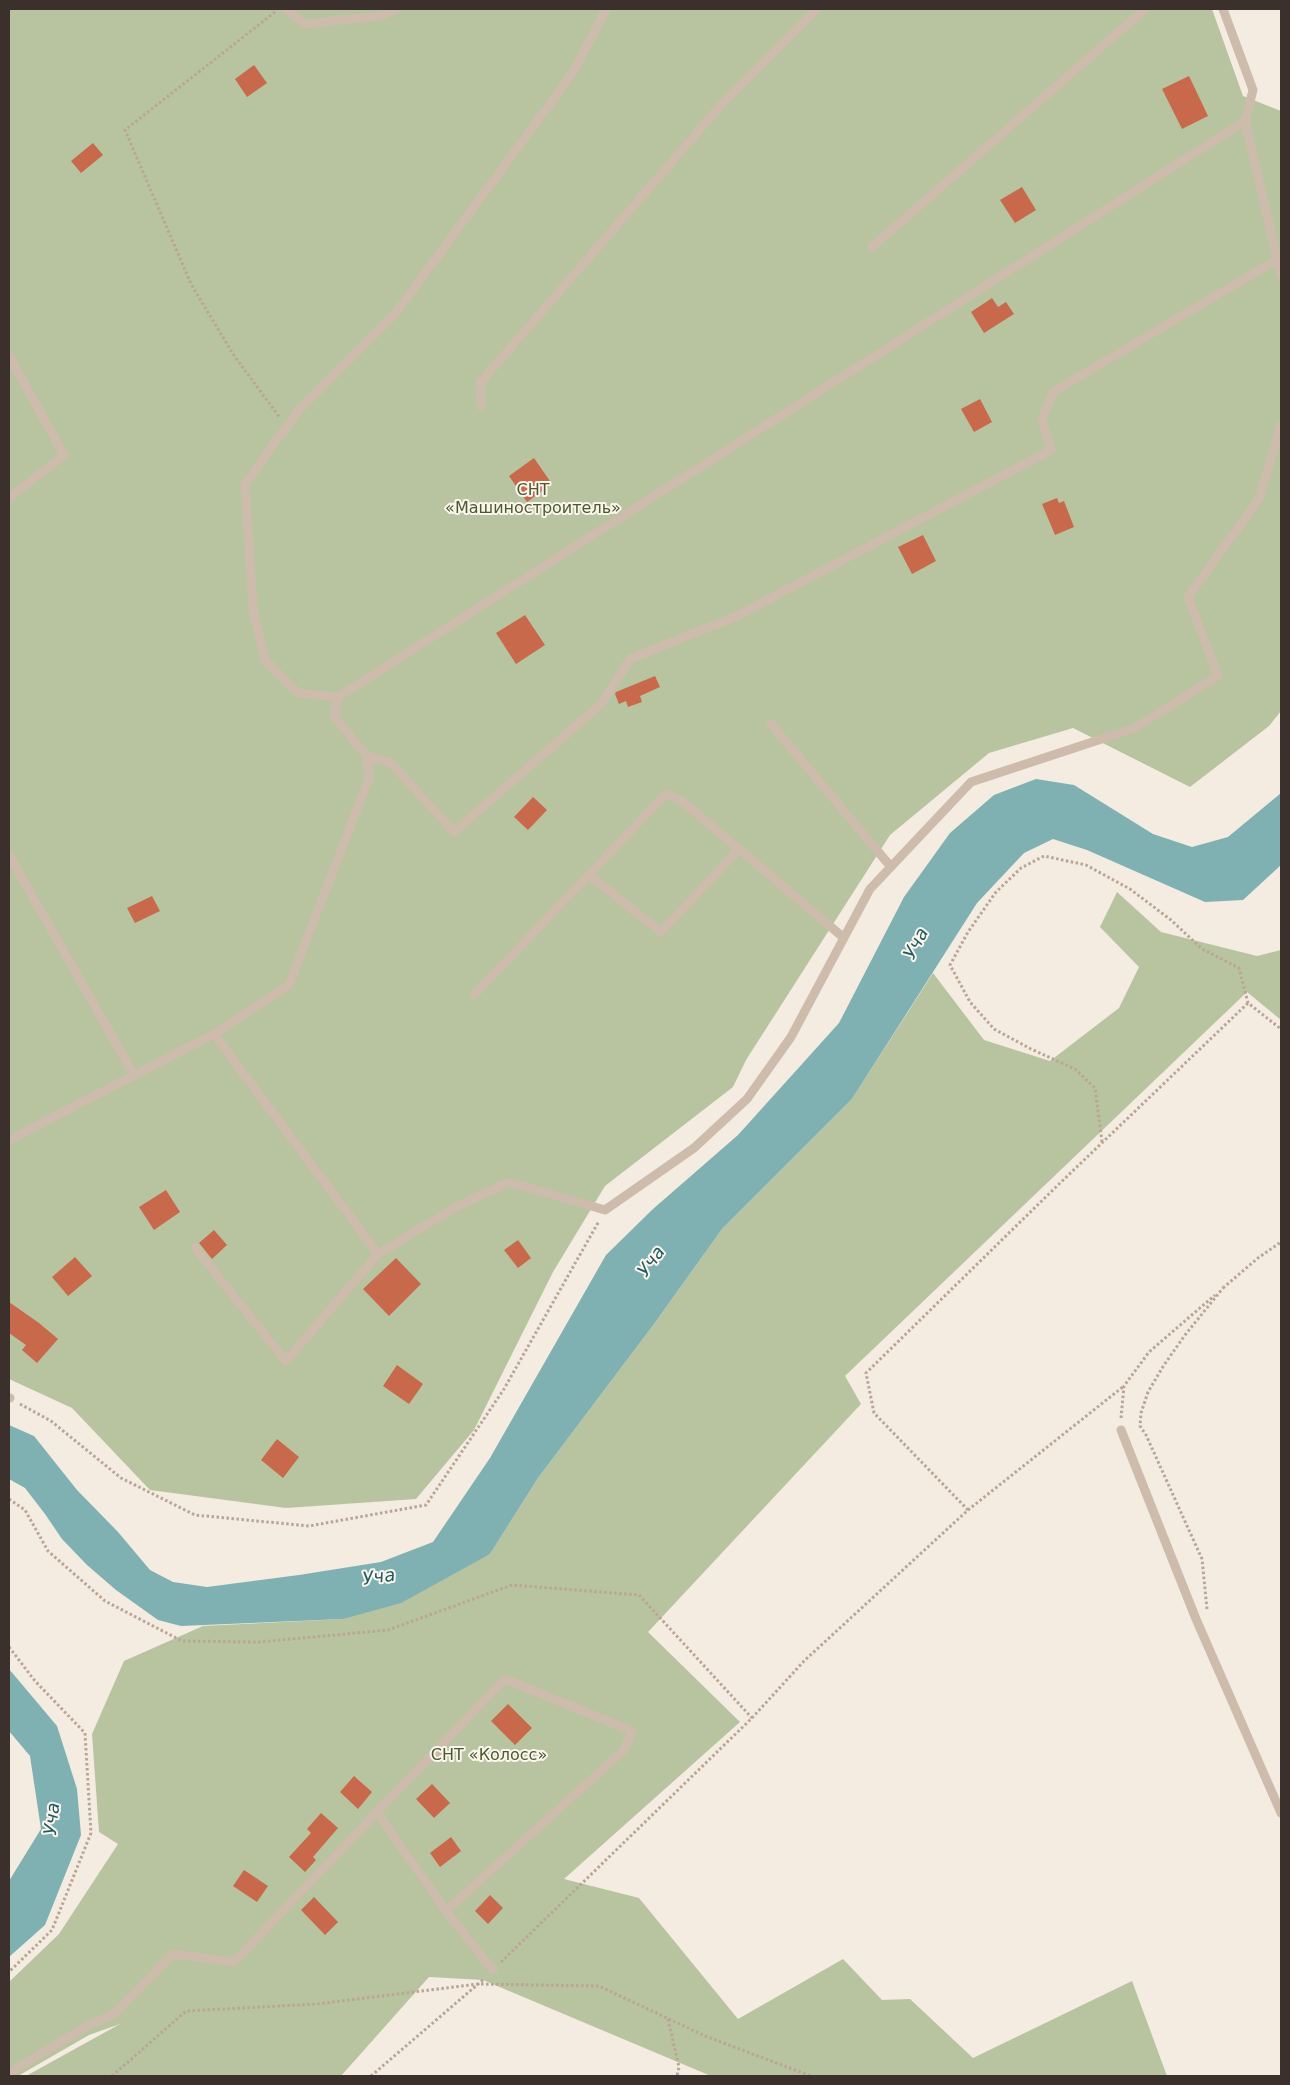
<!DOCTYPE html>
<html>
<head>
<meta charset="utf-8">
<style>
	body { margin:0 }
	#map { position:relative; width:1290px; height:2085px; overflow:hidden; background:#f4ebe1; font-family:"DejaVu Sans",sans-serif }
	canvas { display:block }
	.frame { position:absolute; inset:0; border:10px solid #3b302b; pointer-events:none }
</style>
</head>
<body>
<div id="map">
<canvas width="1290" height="2085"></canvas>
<div class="frame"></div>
</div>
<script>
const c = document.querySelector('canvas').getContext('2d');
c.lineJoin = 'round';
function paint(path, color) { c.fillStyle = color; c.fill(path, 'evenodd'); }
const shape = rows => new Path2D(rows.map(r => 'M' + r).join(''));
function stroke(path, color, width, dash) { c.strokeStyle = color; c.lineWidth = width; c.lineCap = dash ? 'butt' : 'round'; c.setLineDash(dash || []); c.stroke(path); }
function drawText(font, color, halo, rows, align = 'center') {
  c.font = font + ' "DejaVu Sans",sans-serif'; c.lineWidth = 4; c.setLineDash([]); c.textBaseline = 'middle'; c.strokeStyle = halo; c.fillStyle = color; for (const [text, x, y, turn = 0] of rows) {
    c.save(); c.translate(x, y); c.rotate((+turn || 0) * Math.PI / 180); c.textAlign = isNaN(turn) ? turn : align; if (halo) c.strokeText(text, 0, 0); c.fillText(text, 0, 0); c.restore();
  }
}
paint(shape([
	[9,9,1212,9,1243,96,1281,111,1281,711,1269,726,1190,787,1073,728,989,753,890,835,746,1060,733,1087,605,1186,553,1272,474,1430,416,1499,286,1508,150,1490,72,1408,9,1379],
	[1117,892,1161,932,1257,956,1281,950,1281,1020,1247,992,845,1376,861,1404,648,1632,740,1722,564,1879,639,1898,738,2019,843,1959,882,2000,910,1999,973,2058,1132,1981,1167,2076,711,2076,483,1980,429,1977,341,2076,26,2076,120,2024,89,2035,18,2076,9,2076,9,1982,59,1934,118,1844,99,1832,92,1734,124,1661,203,1626,343,1619,490,1554,538,1478,654,1324,722,1229,852,1099,933,973,984,1040,1050,1061,1119,1008,1139,967,1100,927]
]), '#b8c4a0');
paint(shape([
	[1036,779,1074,785,1153,834,1192,847,1228,837,1281,793,1281,865,1243,900,1205,902,1087,850,1053,839,1024,853,977,903,852,1099,722,1229,654,1324,538,1478,490,1554,401,1603,343,1619,181,1626,158,1620,116,1590,87,1565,62,1539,45,1514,25,1488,9,1479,9,1425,34,1436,77,1490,118,1532,150,1570,173,1582,207,1587,299,1575,381,1562,433,1542,490,1458,606,1255,653,1209,738,1135,839,1023,904,897,950,833,994,795],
	[9,1669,57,1726,77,1789,81,1835,45,1925,9,1957,9,1881,41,1829,30,1756,9,1731]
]), '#7fb0b2');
paint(shape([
	[254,65,267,83,247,97,235,79],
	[1189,76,1208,116,1182,129,1162,89],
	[93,143,103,155,81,173,71,161],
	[1022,187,1036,210,1015,223,1000,200],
	[992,298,998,307,1006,302,1014,314,984,333,971,312],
	[980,399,992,422,974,432,961,409],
	[534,458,552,484,527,502,509,476],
	[1057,498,1059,503,1064,501,1074,527,1055,535,1042,504],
	[923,535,936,561,912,574,898,547],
	[525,615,545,645,516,664,496,633],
	[655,676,660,687,640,696,642,702,628,707,626,701,619,704,615,694,616,692],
	[533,797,547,810,528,830,514,817],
	[152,896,160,911,135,923,127,908],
	[166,1190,180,1212,154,1230,139,1207],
	[214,1230,227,1245,212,1259,199,1243],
	[518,1240,531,1258,518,1268,504,1250],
	[75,1257,92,1276,68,1296,52,1277],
	[396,1258,421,1284,389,1316,363,1289],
	[9,1302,39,1323,58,1339,37,1363,22,1350,26,1345,9,1333],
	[397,1365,423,1384,409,1404,383,1386],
	[277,1439,299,1457,283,1478,261,1460],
	[508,1704,532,1728,515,1745,491,1721],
	[354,1776,372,1792,358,1809,340,1792],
	[432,1784,450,1803,434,1818,416,1799],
	[321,1813,338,1828,313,1857,316,1860,305,1872,289,1857,311,1833,307,1829],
	[451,1837,461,1851,440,1867,430,1853],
	[244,1870,268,1886,257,1902,233,1886],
	[490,1895,503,1908,488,1924,475,1911],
	[314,1897,338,1922,325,1935,301,1910]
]), '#c8694b');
stroke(shape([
	[275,12,125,130,191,284,233,354,280,418],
	[1102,1142,1095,1088,1075,1069,1031,1049,994,1029,970,1002,950,965,968,932,996,892,1021,868,1044,856,1086,865,1130,889,1171,920,1202,949,1239,968,1248,1003,1281,1029],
	[1223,1288,1258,1258,1281,1242],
	[20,1404,51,1421,121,1478,195,1515,309,1526,426,1505,504,1389,599,1221],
	[1121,1418,1124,1386,1149,1352,1215,1295],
	[9,1499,25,1510,48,1551,105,1601,182,1641,259,1642,388,1630,512,1585,639,1595,752,1718],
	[968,1510,874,1413,866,1373,1058,1185,1248,1003],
	[1207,1609,1202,1559,1146,1435,1140,1426,1141,1413,1148,1392,1164,1365,1185,1335,1223,1288],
	[9,1647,35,1681,85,1733,91,1833,52,1930,9,1972],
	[501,1962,752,1718,804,1661,968,1510,1124,1386],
	[668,2019,679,2067,677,2076],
	[112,2076,186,2011,317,2004,478,1984,599,1986,705,2036,811,2076],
	[371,2076,484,1979]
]), '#b9a596', 3, [2.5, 2.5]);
stroke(shape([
	[286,9,305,24,380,16,396,9],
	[606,9,574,71,395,314,298,411,245,484,253,609,265,660,298,693,338,697,1245,121],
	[1223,9,1253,90,1245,121,1281,275],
	[872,247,1145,9],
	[9,356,64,455,9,498],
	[481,406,480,383,722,104,817,9],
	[771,724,891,867],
	[367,756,391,763,454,832,601,704,630,659,737,616,1051,450,1042,419,1053,392,1278,259],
	[9,855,134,1075],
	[589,875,661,932,739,849],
	[474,995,666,794,682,801,844,938],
	[214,1034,378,1254],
	[9,1140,214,1034,289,985,369,778,367,756,334,717,338,697],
	[195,1248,286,1361,378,1254,454,1208,509,1182,605,1210,694,1148,747,1099,791,1037,870,889,971,782,1135,728,1218,676,1188,597,1259,499,1281,425],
	[9,1398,10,1398],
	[1121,1430,1196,1619,1281,1813],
	[446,1911,493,1970],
	[9,2073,89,2025,114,2014,173,1954,234,1962,377,1812,505,1679,632,1731,624,1750,446,1911,377,1812]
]), '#cdbbac', 9);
drawText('16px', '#4a5a2e', '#fbf5ee', [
	["СНТ",533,491],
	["«Машиностроитель»",533,509],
	["СНТ «Колосс»",489,1756]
]);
drawText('italic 18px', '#1f5a5e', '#fbf5ee', [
	["Уча",917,944,-62],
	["Уча",652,1262,-54],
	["Уча",379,1578,-8],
	["Уча",53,1819,-84]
]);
</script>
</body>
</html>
